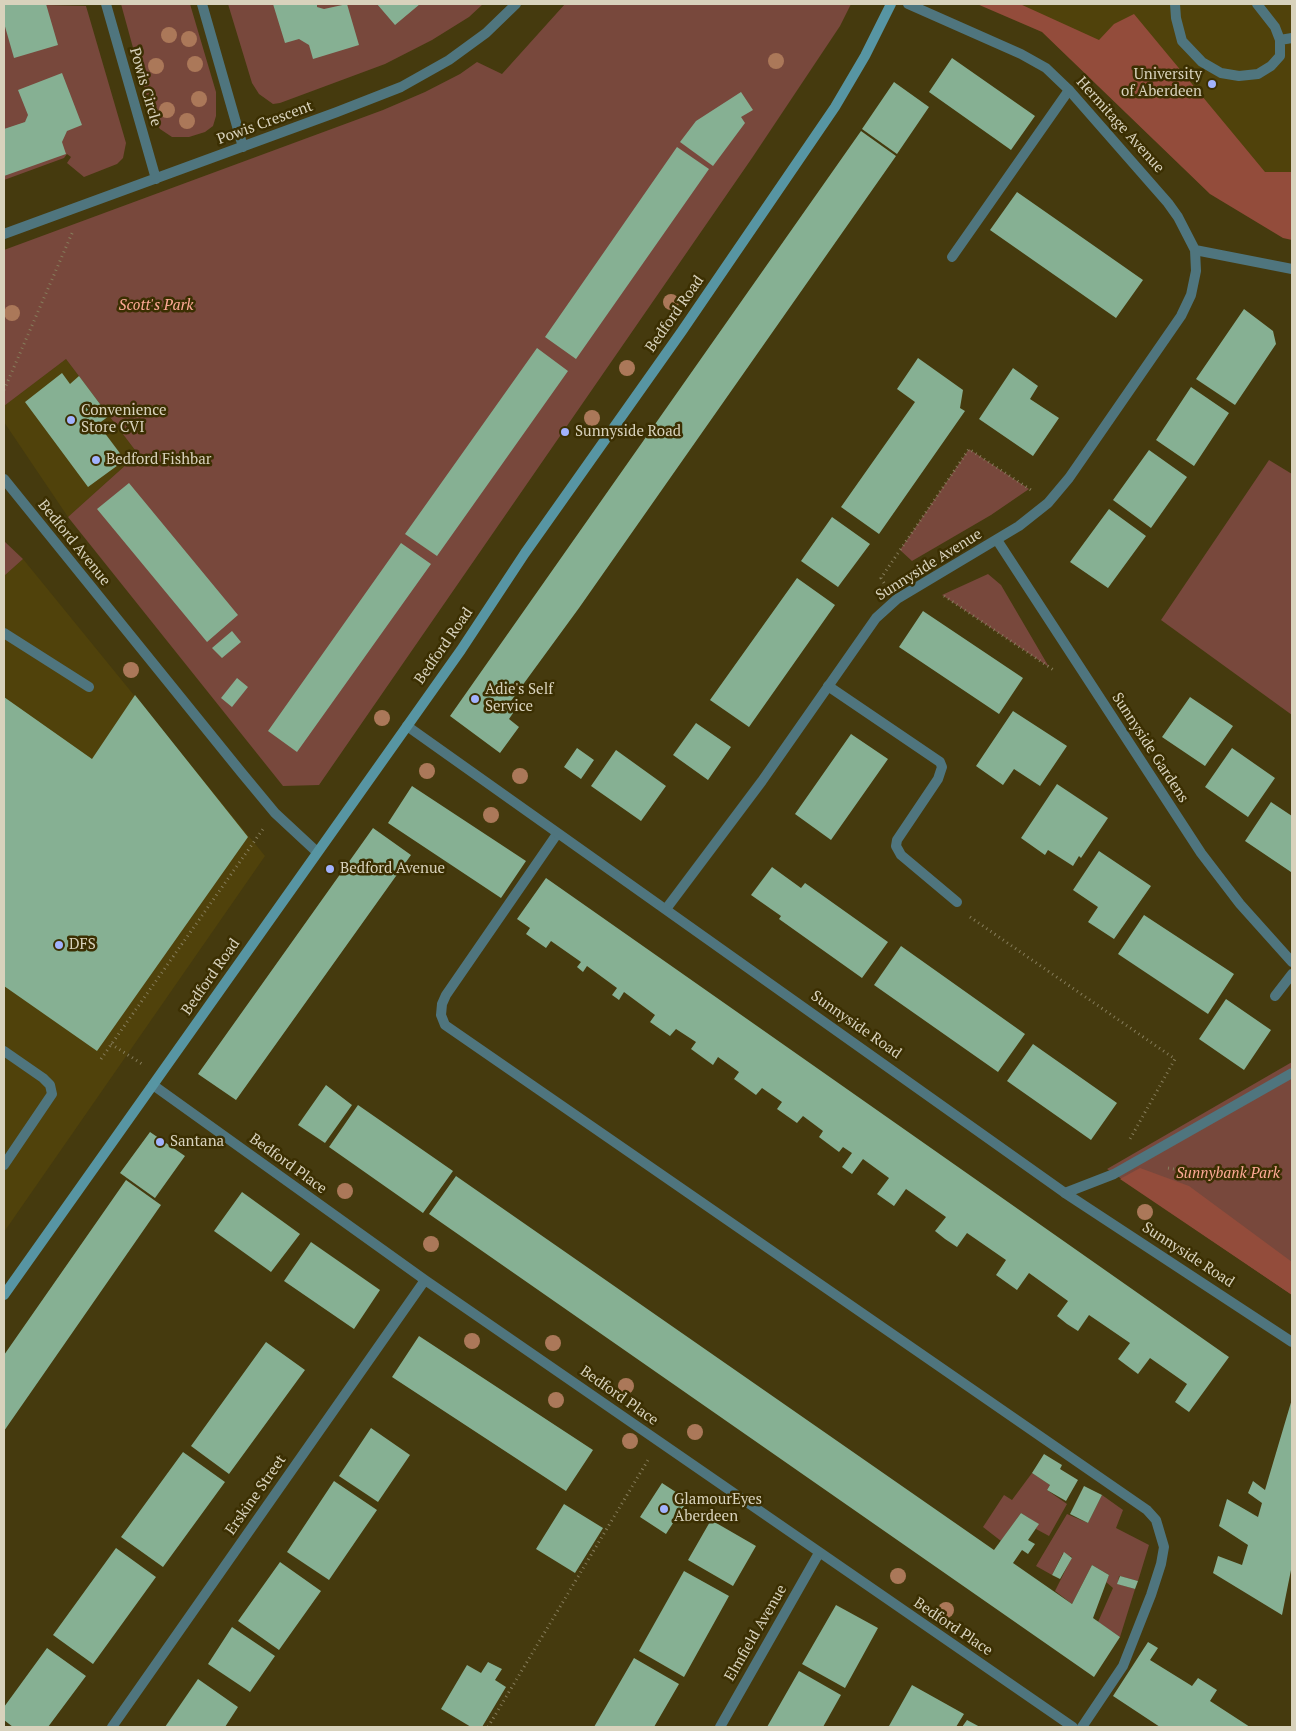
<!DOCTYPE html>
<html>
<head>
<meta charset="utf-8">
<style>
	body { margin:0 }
	#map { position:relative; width:1296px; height:1731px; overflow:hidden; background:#453a0e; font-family:"PT Serif",serif }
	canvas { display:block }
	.frame { position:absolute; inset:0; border:5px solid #d8d2bc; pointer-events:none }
</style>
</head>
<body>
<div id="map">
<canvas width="1296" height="1731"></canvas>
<div class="frame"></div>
</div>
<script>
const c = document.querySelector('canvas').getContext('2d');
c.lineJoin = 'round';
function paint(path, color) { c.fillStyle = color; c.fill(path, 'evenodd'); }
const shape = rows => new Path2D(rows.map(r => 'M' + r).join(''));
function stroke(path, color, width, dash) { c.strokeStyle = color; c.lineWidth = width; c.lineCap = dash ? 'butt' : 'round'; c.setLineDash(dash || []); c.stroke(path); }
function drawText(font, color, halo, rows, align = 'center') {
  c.font = font + ' "PT Serif",serif'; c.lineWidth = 5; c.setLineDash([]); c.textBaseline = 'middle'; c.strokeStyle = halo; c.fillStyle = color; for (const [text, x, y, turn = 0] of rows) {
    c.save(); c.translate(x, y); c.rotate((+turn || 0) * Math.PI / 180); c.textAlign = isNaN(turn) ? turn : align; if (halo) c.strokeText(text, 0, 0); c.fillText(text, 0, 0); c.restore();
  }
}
paint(shape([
	[1004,4,1292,4,1292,223,1158,115],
	[66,359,138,454,68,517,4,422,4,406],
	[23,559,265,856,4,1232,4,576]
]), '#50420b');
paint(shape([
	[4,4,86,6,126,143,123,158,117,164,84,177,67,163,71,157,67,154,64,158,4,180],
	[121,4,190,4,216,92,216,116,213,126,205,132,189,137,172,137,160,129,152,117],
	[228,4,483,4,469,17,432,40,385,64,280,103,273,104,259,94,252,83],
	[565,4,851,4,840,26,752,158,319,785,283,786,68,517,138,454,66,359,4,406,4,250,383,110,425,92,460,74,477,62,502,74],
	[969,449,1029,489,991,515,912,561,900,550],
	[1269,460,1292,474,1292,715,1161,620],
	[4,541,23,559,4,576],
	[988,574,1001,585,1049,667,942,595],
	[1292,1062,1292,1295,1107,1169],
	[1032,1473,1050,1485,1047,1490,1067,1504,1049,1536,1036,1529,1038,1524,1021,1513,1001,1541,983,1527,1004,1495,1012,1500],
	[1102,1495,1123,1510,1116,1528,1149,1545,1138,1581,1119,1576,1118,1584,1135,1589,1120,1637,1098,1622,1113,1588,1106,1582,1109,1575,1092,1565,1072,1604,1055,1591,1072,1557,1063,1553,1052,1575,1036,1566,1067,1514,1088,1523]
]), '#78483c');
paint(shape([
	[977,4,1020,4,1099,40,1114,24,1134,14,1265,172,1292,172,1292,240,1283,238,1210,194,1042,32],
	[1140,1168,1189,1186,1292,1262,1292,1295,1120,1179]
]), '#934c3b');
paint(shape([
	[4,4,46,4,58,45,14,58,4,23],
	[273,4,317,4,317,7,324,9,347,4,359,45,313,59,309,45,299,39,285,43],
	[377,4,420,4,395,25],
	[952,58,1035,116,1011,150,929,92],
	[62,73,82,125,67,131,62,142,66,154,4,176,4,129,25,122,28,115,18,90],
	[894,82,929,107,897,154,862,129],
	[741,92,753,110,741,117,745,123,713,166,680,142,696,121],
	[861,131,896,156,579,608,511,701,517,707,509,719,519,727,500,753,450,716],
	[677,147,709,169,576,359,545,337],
	[1017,192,1143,280,1116,318,990,230],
	[1244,309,1273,331,1276,344,1235,405,1196,379],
	[537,348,568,371,437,556,405,534],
	[918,358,963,390,960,408,965,411,879,534,841,507,915,402,897,389],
	[1013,368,1038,386,1030,399,1059,418,1033,456,979,419],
	[62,373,70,384,79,376,109,416,98,424,125,460,88,487,25,402],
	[1191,387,1229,413,1194,466,1156,440],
	[1149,450,1187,477,1151,528,1113,500],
	[129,483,238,615,207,642,97,509],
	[1109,509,1146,536,1108,588,1070,562],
	[832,517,870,544,838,587,801,561],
	[401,543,431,564,297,752,268,731],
	[797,578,835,605,749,727,710,700],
	[923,611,1023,678,999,714,899,647],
	[232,631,241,642,222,658,212,648],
	[237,678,248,687,232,707,221,698],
	[135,695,248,837,97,1051,4,986,4,697,92,759],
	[1190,697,1233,726,1205,766,1162,737],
	[1013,711,1067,746,1040,786,1014,769,1003,785,976,766],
	[696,723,731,747,708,780,673,755],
	[851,734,888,759,831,840,795,814],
	[577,748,594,760,581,779,564,767],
	[1232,748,1275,778,1248,817,1205,787],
	[616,750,666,786,641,821,591,786],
	[1057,784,1108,818,1081,858,1079,856,1073,866,1048,850,1045,855,1021,838],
	[412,786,526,861,501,898,388,823],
	[1271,802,1292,816,1291,872,1245,841],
	[373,828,411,855,236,1100,198,1074],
	[1099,851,1151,886,1114,939,1088,922,1098,907,1073,890],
	[772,867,801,888,805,883,888,942,862,978,779,919,781,916,751,895],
	[546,878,1229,1357,1189,1412,1175,1402,1187,1384,1150,1358,1138,1374,1118,1359,1130,1343,1089,1315,1078,1331,1067,1324,1057,1316,1068,1301,1029,1273,1017,1290,996,1275,1006,1260,967,1233,957,1247,945,1239,935,1231,946,1217,906,1189,894,1206,877,1194,889,1178,863,1159,852,1174,842,1167,852,1153,843,1147,839,1152,819,1137,823,1131,803,1116,797,1123,777,1109,782,1102,762,1088,756,1095,734,1079,739,1072,718,1057,713,1065,691,1049,696,1042,676,1029,670,1036,650,1022,655,1015,624,992,619,1000,612,995,617,988,587,966,583,972,577,967,581,962,551,941,546,948,526,934,530,928,517,919],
	[1144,915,1234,974,1208,1014,1118,954],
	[901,946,1025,1034,998,1072,874,985],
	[1226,999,1271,1030,1244,1070,1199,1039],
	[1033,1044,1117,1103,1091,1140,1007,1081],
	[326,1085,352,1105,325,1143,298,1125],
	[358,1105,453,1171,423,1213,329,1147],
	[150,1132,185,1156,155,1198,120,1173],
	[456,1176,994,1550,1021,1513,1029,1518,1039,1524,1028,1540,1035,1544,1028,1554,1022,1550,1013,1563,1072,1604,1092,1565,1109,1575,1093,1618,1120,1637,1094,1677,429,1214],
	[126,1180,161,1205,4,1431,4,1355],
	[242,1192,300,1234,271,1272,214,1231],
	[311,1242,380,1290,354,1329,284,1281],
	[419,1336,593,1450,566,1491,392,1377],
	[266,1342,305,1370,229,1474,191,1446],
	[1292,1399,1292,1565,1282,1615,1213,1573,1218,1556,1242,1565,1248,1545,1219,1526,1227,1499,1258,1517,1262,1503,1248,1493,1253,1481,1265,1490],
	[371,1428,410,1455,378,1502,339,1476],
	[183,1452,225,1482,163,1567,121,1537],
	[1044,1454,1062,1465,1060,1469,1078,1480,1066,1501,1047,1490,1050,1485,1032,1473],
	[334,1481,377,1510,329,1580,287,1552],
	[662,1483,688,1500,666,1534,640,1517],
	[1084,1486,1102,1495,1088,1523,1070,1514],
	[564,1504,603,1528,575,1573,536,1549],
	[711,1520,756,1546,733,1586,688,1560],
	[116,1548,156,1577,93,1664,53,1635],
	[1064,1552,1072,1558,1060,1579,1052,1575],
	[280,1562,321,1591,279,1650,238,1621],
	[684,1571,729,1596,684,1677,639,1651],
	[1120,1576,1138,1581,1135,1589,1117,1584],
	[836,1605,878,1628,845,1688,802,1664],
	[232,1627,275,1656,250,1692,208,1664],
	[1148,1642,1158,1648,1150,1660,1192,1686,1198,1678,1217,1690,1210,1701,1250,1727,1160,1727,1113,1696],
	[47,1648,86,1676,48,1727,13,1727,4,1720,4,1707],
	[634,1658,679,1684,654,1727,594,1727],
	[488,1662,502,1669,495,1680,506,1687,482,1727,471,1727,441,1709,467,1665,481,1673],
	[799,1671,841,1695,823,1727,767,1727],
	[198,1679,238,1707,225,1727,165,1727],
	[912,1685,964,1714,956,1727,889,1726],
	[967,1720,980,1727,962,1727]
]), '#86b093');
stroke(shape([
	[4,390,73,231],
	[884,583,881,578,969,449,1031,490],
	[944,596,1055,671],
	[970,917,1175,1059,1130,1139],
	[111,1044,142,1064],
	[101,1059,263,829],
	[1168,1168,1211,1176],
	[488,1727,648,1460]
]), '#867d5b', 3, [1, 4]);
stroke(shape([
	[1175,4,1176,18,1182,41,1202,62,1221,73,1239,76,1258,74,1271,66,1280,56,1280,40,1275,27,1257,4],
	[1280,40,1292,38],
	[952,257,1069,90],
	[4,633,89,687],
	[828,686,940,762,942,767,938,779,897,840,896,846,901,855,957,902],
	[557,834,446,995,442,1004,441,1015,445,1025,1147,1510,1156,1520,1164,1547,1161,1564,1151,1595,1123,1666,1082,1727],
	[4,1051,43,1078,50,1085,52,1094,4,1165],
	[1065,1193,1114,1174,1292,1073]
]), '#4f757e', 10);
stroke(shape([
	[106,4,156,179],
	[202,4,243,147],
	[4,234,337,112,401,87,449,60,486,33,516,4],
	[1195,250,1292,269],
	[4,479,241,772,275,813,317,852],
	[997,540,1201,853,1240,904,1292,962],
	[407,726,1065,1193,1292,1342],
	[666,909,762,781,876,618,897,599,1019,526,1048,503,1069,478,1181,316,1191,295,1196,271,1195,250,1178,217,1168,203,1069,90,1046,68,1021,54,908,4],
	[1275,996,1292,974],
	[153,1085,425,1280,1073,1727],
	[112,1727,425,1280],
	[720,1727,819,1553]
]), '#4f757e', 10);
stroke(shape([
	[4,1295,461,650,525,553,682,331,835,107,865,56,891,4]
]), '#5795a3', 10);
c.fillStyle = '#ab7859';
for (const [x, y] of [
	[169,35],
	[189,39],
	[776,61],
	[195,64],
	[156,66],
	[199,99],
	[167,110],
	[187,121],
	[671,302],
	[12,313],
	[627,368],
	[592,418],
	[131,670],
	[382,718],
	[427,771],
	[520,776],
	[491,815],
	[345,1191],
	[1145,1212],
	[431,1244],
	[472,1341],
	[553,1343],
	[626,1386],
	[556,1400],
	[695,1432],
	[630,1441],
	[898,1576],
	[946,1610]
]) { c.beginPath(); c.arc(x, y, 8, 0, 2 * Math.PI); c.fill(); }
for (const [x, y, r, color] of [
	[1212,84,5,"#a2b2fd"],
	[71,420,5,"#a2b2fd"],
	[565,432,5,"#a2b2fd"],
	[96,460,5,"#a2b2fd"],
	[475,699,5,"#a2b2fd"],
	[330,869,5,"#a2b2fd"],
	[59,945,5,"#a2b2fd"],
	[160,1142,5,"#a2b2fd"],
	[664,1509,5,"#a2b2fd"]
]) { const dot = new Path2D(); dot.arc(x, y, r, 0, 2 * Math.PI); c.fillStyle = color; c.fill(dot); stroke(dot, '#3b2f02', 2); }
drawText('15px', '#d8d2bc', '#3b2f02', [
	["University",1202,75,"right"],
	["of Aberdeen",1202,92,"right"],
	["Convenience",81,411],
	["Store CVI",81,428],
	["Sunnyside Road",575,432],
	["Bedford Fishbar",106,460],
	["Adie's Self",485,690],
	["Service",485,707],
	["Bedford Avenue",340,869],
	["DFS",69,945],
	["Santana",170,1142],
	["GlamourEyes",674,1500],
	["Aberdeen",674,1517]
], 'left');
drawText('15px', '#d8d2bc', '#3b2f02', [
	["Powis Circle",145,87,74],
	["Powis Crescent",265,123,-20],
	["Hermitage Avenue",1120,125,48],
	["Bedford Road",675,314,-55],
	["Bedford Avenue",74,543,51],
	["Sunnyside Avenue",929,565,-32],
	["Bedford Road",444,646,-55],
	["Sunnyside Gardens",1150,748,57],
	["Bedford Road",211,977,-55],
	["Sunnyside Road",856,1025,35],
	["Bedford Place",288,1164,36],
	["Sunnyside Road",1188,1255,33],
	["Bedford Place",619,1396,35],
	["Erskine Street",256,1495,-55],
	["Bedford Place",953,1627,34],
	["Elmfield Avenue",756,1633,-60]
]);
drawText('italic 15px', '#feaa96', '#3b2f02', [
	["Scott's Park",156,306],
	["Sunnybank Park",1228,1174]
]);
</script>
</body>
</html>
